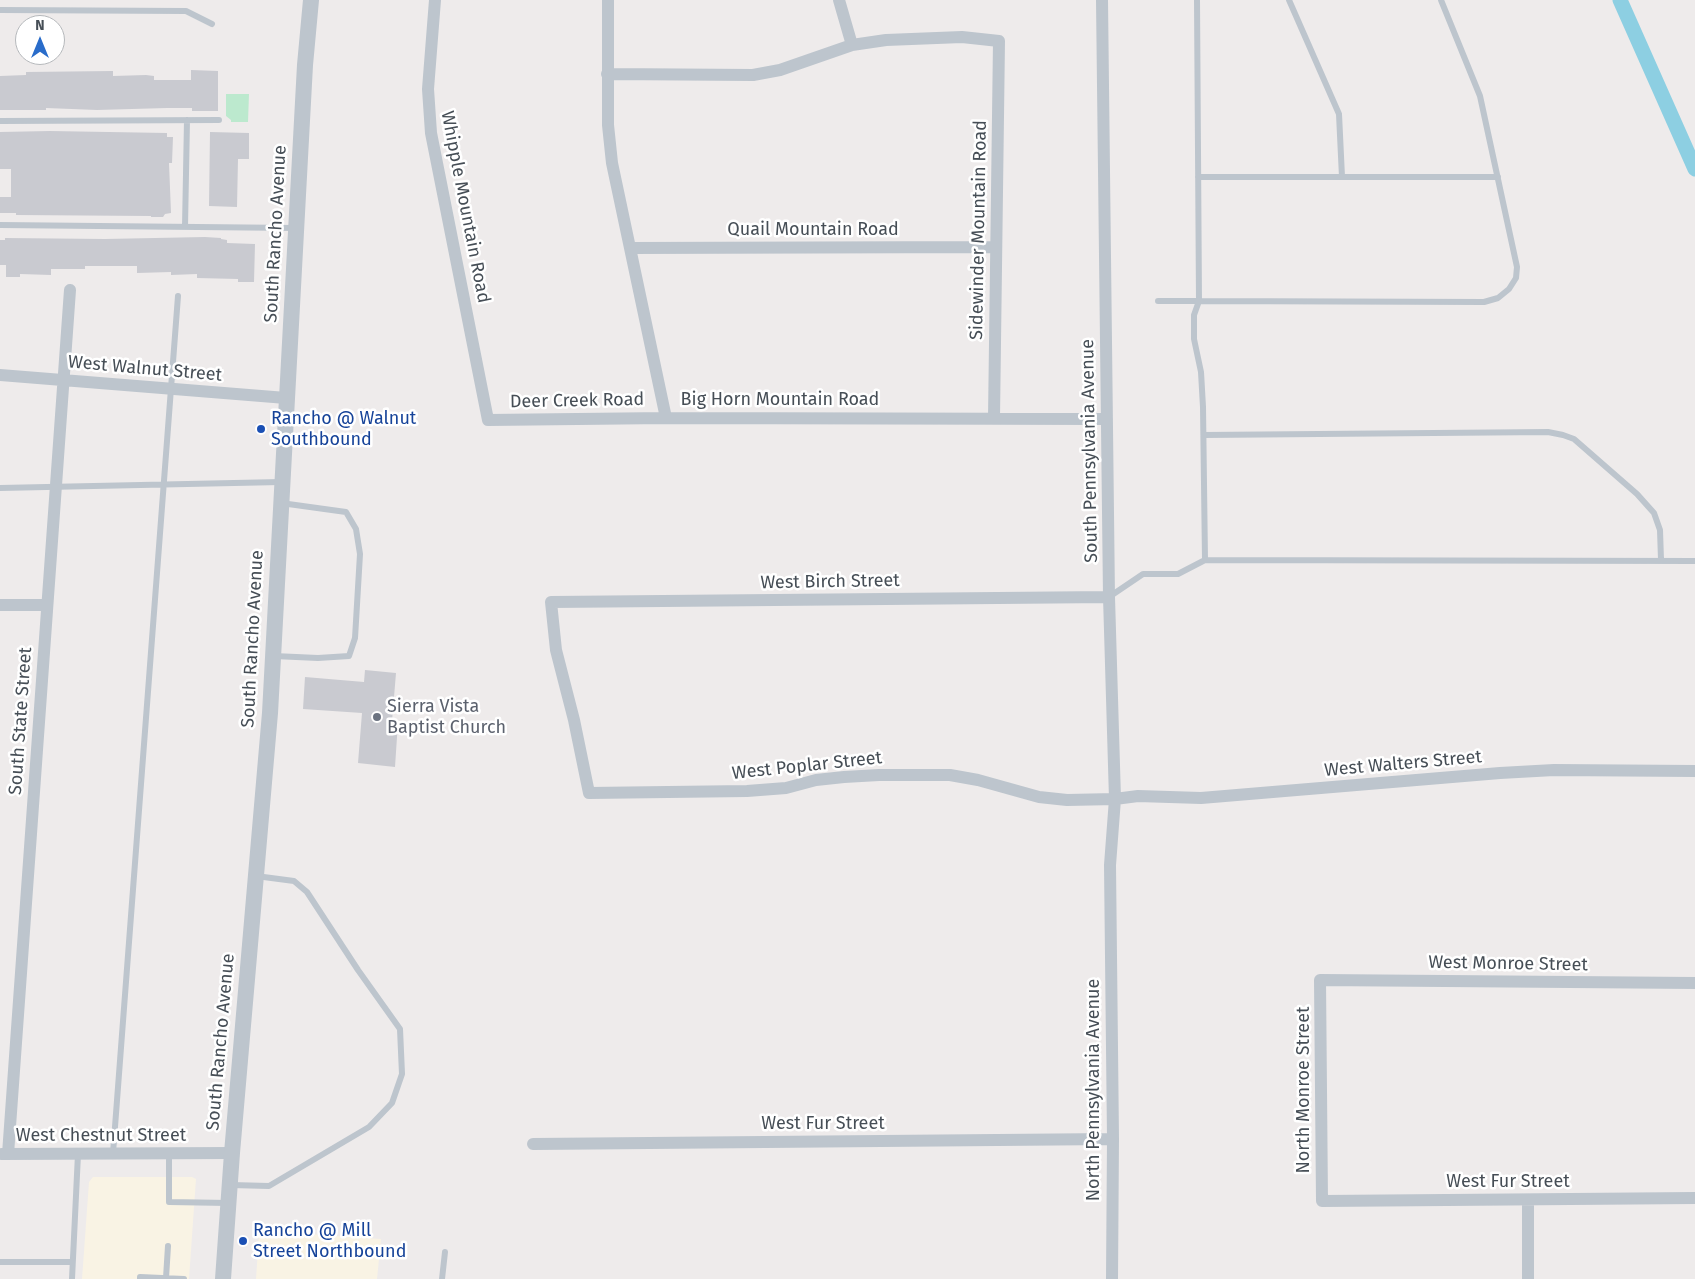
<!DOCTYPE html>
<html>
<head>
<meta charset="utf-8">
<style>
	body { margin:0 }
	#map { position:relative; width:1695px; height:1279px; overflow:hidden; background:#eeebeb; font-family:"Fira Sans",sans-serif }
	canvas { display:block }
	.north { position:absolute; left:15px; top:15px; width:50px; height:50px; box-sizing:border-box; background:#fff; border:1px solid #b5b8bb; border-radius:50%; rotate:0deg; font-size:14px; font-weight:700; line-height:20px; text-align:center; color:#464e56 }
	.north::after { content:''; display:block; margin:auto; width:18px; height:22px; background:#296cca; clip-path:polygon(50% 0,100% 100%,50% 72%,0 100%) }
</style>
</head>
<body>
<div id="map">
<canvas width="1695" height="1279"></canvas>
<div class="north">N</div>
</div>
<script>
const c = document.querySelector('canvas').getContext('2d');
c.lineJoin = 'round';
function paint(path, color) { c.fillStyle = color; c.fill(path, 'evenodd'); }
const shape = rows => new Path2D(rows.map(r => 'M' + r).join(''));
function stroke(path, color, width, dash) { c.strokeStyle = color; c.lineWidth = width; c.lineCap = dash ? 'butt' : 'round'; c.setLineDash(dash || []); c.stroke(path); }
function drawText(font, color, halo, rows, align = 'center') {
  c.font = font + ' "Fira Sans",sans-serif'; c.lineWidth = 5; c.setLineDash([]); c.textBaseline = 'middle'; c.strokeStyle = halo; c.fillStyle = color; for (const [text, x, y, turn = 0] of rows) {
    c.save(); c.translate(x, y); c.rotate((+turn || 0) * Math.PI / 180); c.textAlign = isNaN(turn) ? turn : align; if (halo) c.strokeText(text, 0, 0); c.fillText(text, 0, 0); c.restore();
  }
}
paint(shape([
	[93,1177,192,1177,196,1179,189,1279,82,1279,89,1182],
	[263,1231,381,1239,377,1279,256,1279,259,1234]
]), '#f9f3e4');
paint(shape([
	[226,94,249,94,248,122,231,122,231,120,226,116]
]), '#bce9ce');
stroke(shape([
	[1620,0,1695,169]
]), '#8dcfe2', 15);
paint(shape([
	[191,70,218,71,218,111,192,111,192,108,167,108,97,110,46,108,46,110,0,110,0,76,26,75,26,72,113,71,113,76,146,75,154,76,154,80,191,80],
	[50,131,167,133,167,137,173,137,172,163,169,163,171,213,165,214,163,217,151,217,151,216,16,215,16,213,0,213,0,197,11,197,11,169,0,169,0,132],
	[210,132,249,133,249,159,238,159,237,207,209,206],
	[205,237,221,238,221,239,227,240,227,243,255,244,254,282,238,282,238,279,197,278,197,274,171,275,171,272,137,273,137,266,85,266,85,269,51,269,51,275,20,274,20,277,6,277,6,265,0,265,0,240,5,240,5,238,105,239],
	[365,670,396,673,392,721,398,722,395,767,358,763,362,713,303,709,305,677,364,682]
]), '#c9cad0');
stroke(shape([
	[1197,0,1199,301,1484,302,1498,298,1509,289,1516,278,1517,267,1480,96,1441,0],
	[1289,0,1339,114,1342,177,1498,177],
	[0,10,186,11,212,24],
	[0,121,219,120],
	[1198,177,1342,177],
	[0,225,296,228],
	[185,227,187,120],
	[1158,301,1199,301,1194,315,1194,339,1201,372,1203,407,1205,560],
	[1204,435,1548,432,1563,435,1574,439,1637,494,1654,513,1660,530,1661,560],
	[0,488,281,482],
	[1109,597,1143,574,1178,574,1205,560,1695,561],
	[274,656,318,658,349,656,355,638,360,554,356,529,346,512,281,503],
	[113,1153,178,296],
	[169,1153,169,1202,228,1203],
	[231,1185,269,1186,369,1127,392,1103,402,1074,400,1029,358,970,307,892,294,881,256,876],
	[0,1262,72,1262],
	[166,1278,168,1246],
	[72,1279,78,1154],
	[140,1279,140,1277,184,1279],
	[442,1279,445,1252]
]), '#bdc5cd', 6);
stroke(shape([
	[435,0,428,89,431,133,488,420,666,418],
	[608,0,608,125,612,163,666,418,1107,419],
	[839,0,852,45],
	[1102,0,1109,597,1115,799,1110,865,1113,1139,1112,1279],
	[607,74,753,75,780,70,852,45,886,40,962,37,999,41,994,418],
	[630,248,996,247],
	[0,375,286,398],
	[1109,597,551,602,556,650,574,720,589,793,747,791,786,788,816,780,844,777,879,775,950,775,978,780,1039,797,1067,800,1115,799,1138,796,1201,798,1500,773,1554,770,1695,771],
	[0,605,47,605],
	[1695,983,1320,980,1322,1201,1695,1198],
	[533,1144,1113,1139],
	[2,1154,232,1153],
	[8,1154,70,290],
	[1528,1200,1528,1279]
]), '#bdc5cd', 12);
stroke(shape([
	[223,1279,232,1153,270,713,305,65,311,0]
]), '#bdc5cd', 16);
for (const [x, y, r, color] of [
	[261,429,5,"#1a4fb4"],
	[377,717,5,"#6b7280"],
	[243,1241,5,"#1a4fb4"]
]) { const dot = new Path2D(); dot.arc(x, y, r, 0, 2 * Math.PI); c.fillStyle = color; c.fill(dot); stroke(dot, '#fff', 2); }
drawText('18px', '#464e56', '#fff', [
	["Whipple Mountain Road",465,207,79],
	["Quail Mountain Road",813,230],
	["Sidewinder Mountain Road",979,230,-89],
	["South Rancho Avenue",276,234,-87],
	["West Walnut Street",145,369,5],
	["Big Horn Mountain Road",780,400],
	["Deer Creek Road",577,401,-1],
	["South Pennsylvania Avenue",1090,451,-91],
	["West Birch Street",830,582,-1],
	["South Rancho Avenue",253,639,-87],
	["South State Street",21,721,-86],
	["West Walters Street",1403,764,-5],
	["West Poplar Street",807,766,-6],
	["West Monroe Street",1508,964,1],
	["South Rancho Avenue",221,1042,-85],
	["North Pennsylvania Avenue",1094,1090,-90],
	["North Monroe Street",1304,1090,-90],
	["West Fur Street",823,1124],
	["West Chestnut Street",101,1136],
	["West Fur Street",1508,1182]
]);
drawText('18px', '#164399', '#fff', [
	["Rancho @ Walnut",271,419],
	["Southbound",271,440],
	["Rancho @ Mill",253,1231],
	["Street Northbound",253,1252]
], 'left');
drawText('18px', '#5b616d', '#fff', [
	["Sierra Vista",387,707],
	["Baptist Church",387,728]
], 'left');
</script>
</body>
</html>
